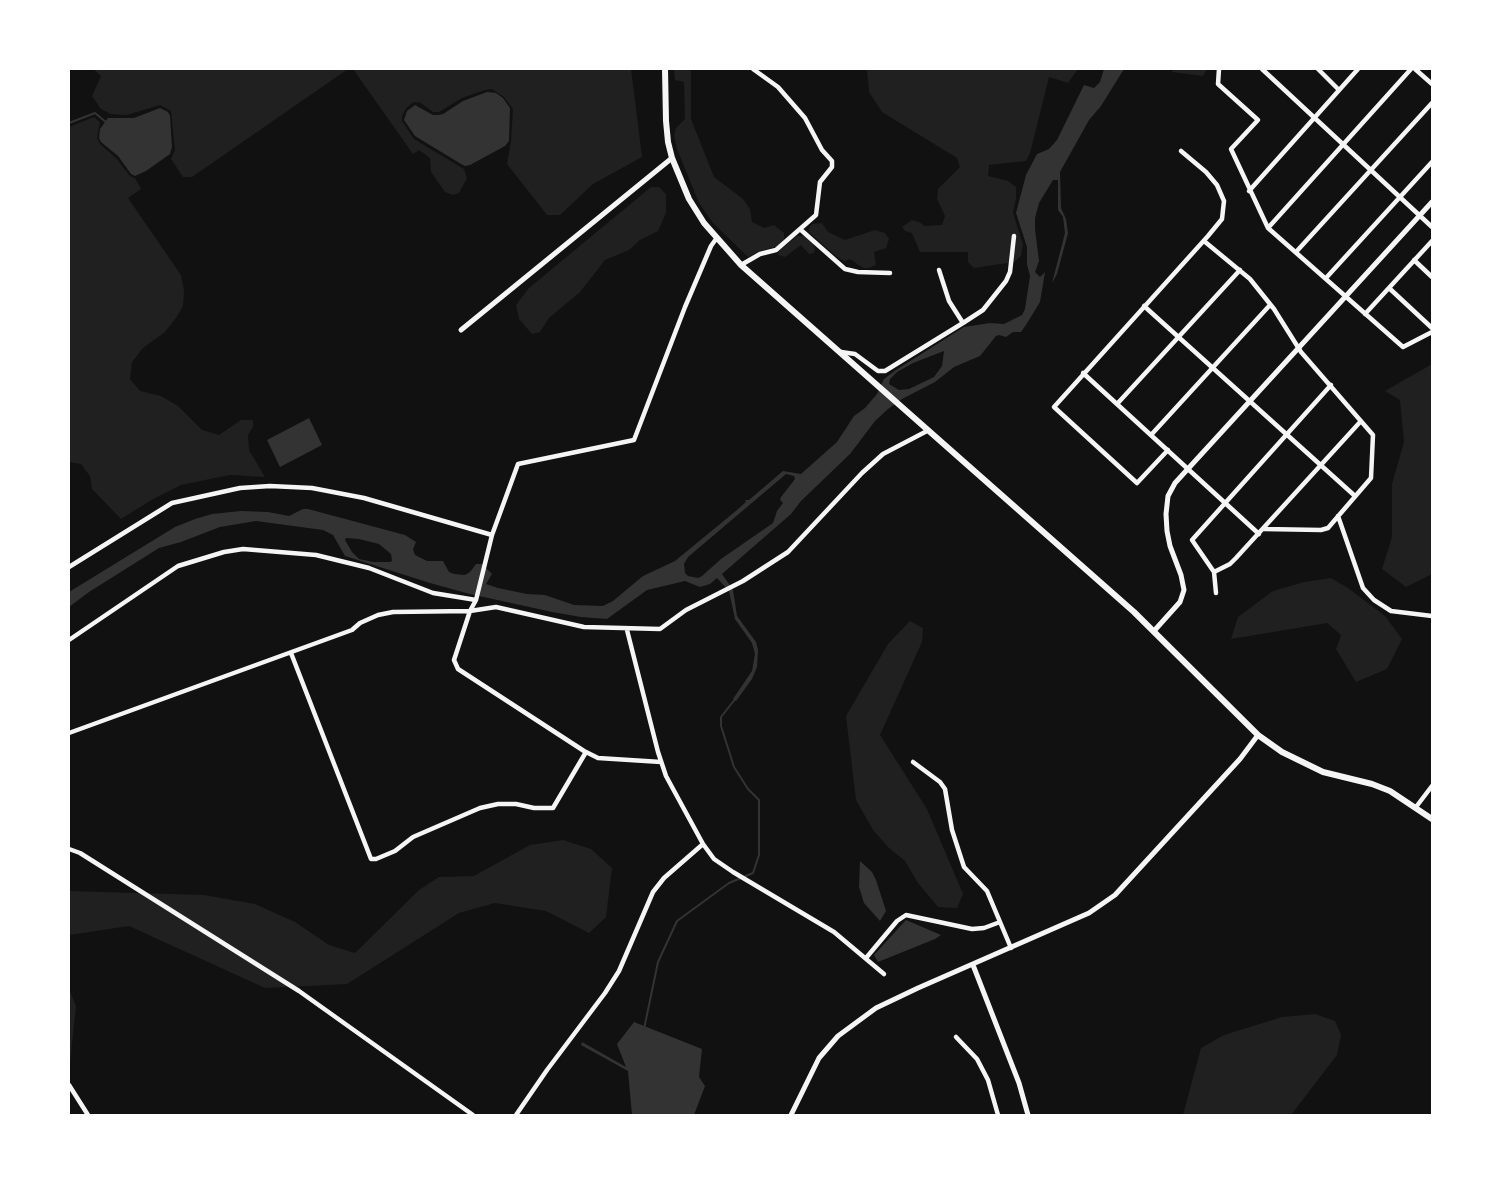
<!DOCTYPE html>
<html>
<head>
<meta charset="utf-8">
<style>
	body { margin:0 }
	#map { position:relative; width:1501px; height:1184px; overflow:hidden; background:#111; font-family:"Varela Round",sans-serif }
	canvas { display:block }
	.frame { position:absolute; inset:0; border:70px solid #fff; pointer-events:none }
</style>
</head>
<body>
<div id="map">
<canvas width="1501" height="1184"></canvas>
<div class="frame"></div>
</div>
<script>
const c = document.querySelector('canvas').getContext('2d');
c.lineJoin = 'round';
function paint(path, color) { c.fillStyle = color; c.fill(path, 'evenodd'); }
const shape = rows => new Path2D(rows.map(r => 'M' + r).join(''));
function stroke(path, color, width, dash) { c.strokeStyle = color; c.lineWidth = width; c.lineCap = dash ? 'butt' : 'round'; c.setLineDash(dash || []); c.stroke(path); }
paint(shape([
	[93,69,348,69,192,177,183,177,171,159,175,150,171,111,160,105,127,115,111,114,101,109,92,96,101,76],
	[353,69,631,69,642,157,593,184,560,215,547,215,507,164,511,141,513,109,504,97,492,89,485,90,462,98,439,112,433,112,421,103,414,102,406,108,402,116,402,121,414,139,464,169,467,178,459,193,453,195,445,192,431,172,430,158,419,150,413,154],
	[674,69,691,69,691,119,714,177,743,199,750,209,752,222,764,228,774,225,784,233,784,240,776,247,759,251,748,257,713,223,699,203,677,149,674,135,676,128,685,119,684,82,675,80],
	[867,69,1078,69,1068,83,1049,77,1030,153,1026,161,989,165,988,176,1008,181,1016,187,1016,198,1013,213,1023,245,1021,256,1014,262,974,268,968,262,968,252,920,252,912,233,905,231,902,227,912,220,919,222,925,226,942,225,945,216,937,199,938,189,960,167,957,158,882,112,869,92],
	[1173,69,1207,69,1203,76,1172,72],
	[94,117,100,122,97,138,100,144,116,158,130,176,135,178,141,189,128,198,181,275,184,291,183,306,176,318,165,332,143,348,132,362,130,379,140,391,161,396,178,406,202,430,219,435,241,420,253,420,253,427,248,435,249,450,265,477,230,475,181,485,153,499,121,519,92,489,90,476,81,464,69,462,69,127],
	[651,187,659,187,666,194,666,213,658,231,640,240,629,250,605,260,580,292,549,318,540,332,532,334,519,319,516,305,529,288],
	[822,223,828,232,845,240,875,230,885,233,889,239,886,248,874,252,876,265,869,268,863,268,850,259,845,261,838,258,810,233,809,229,812,224],
	[797,236,804,236,813,243,815,249,814,253,809,254,801,245,785,257,778,255,779,251],
	[1432,364,1432,574,1406,587,1382,569,1392,537,1392,484,1404,442,1400,400,1385,391],
	[1331,578,1348,588,1385,616,1402,639,1387,669,1356,682,1336,649,1341,635,1327,623,1231,639,1238,617,1273,591,1304,582],
	[910,621,923,628,922,642,880,735,927,809,963,894,957,908,938,907,918,883,905,861,889,848,873,830,856,800,846,716,888,644],
	[563,840,591,849,612,868,606,917,589,933,546,911,495,903,459,913,347,984,265,988,129,926,69,935,69,891,204,895,255,904,295,922,329,945,355,953,419,890,439,877,474,876,530,845],
	[69,989,76,1006,69,1073],
	[1315,1014,1335,1021,1341,1035,1337,1055,1291,1115,1183,1115,1201,1048,1224,1035,1282,1017]
]), '#202020');
paint(shape([
	[1104,69,1124,69,1101,106,1089,120,1060,172,1061,208,1066,219,1068,233,1057,274,1052,283,1065,233,1063,217,1058,210,1058,180,1053,180,1039,203,1035,218,1035,229,1039,261,1035,272,1040,277,1045,272,1040,302,1026,325,1021,332,1013,332,1006,337,999,335,996,336,980,356,954,367,935,382,902,399,888,409,875,421,850,454,801,501,791,514,722,574,733,590,737,616,756,642,758,650,757,667,752,679,736,701,733,699,752,671,755,654,752,643,735,619,729,591,717,578,710,584,700,587,685,581,647,590,607,619,581,617,552,612,470,594,430,583,345,556,333,535,323,530,256,521,220,527,181,542,159,548,89,592,69,607,69,592,175,527,195,519,212,514,241,511,268,512,289,516,303,509,308,509,405,535,416,542,413,549,415,555,427,561,443,561,449,572,454,574,465,575,470,572,476,564,482,564,492,574,486,584,498,588,527,594,545,595,574,605,603,606,613,601,643,576,675,561,737,510,746,502,745,500,749,500,783,471,801,474,837,442,854,416,865,408,877,394,884,379,896,370,964,327,990,323,1004,324,1022,315,1025,309,1030,276,1027,264,1027,247,1016,213,1026,175,1037,154,1049,149,1057,140,1084,85,1094,88,1100,82],
	[944,351,942,366,934,377,909,389,899,390,889,384,890,379,897,372,913,363],
	[786,474,794,476,795,479,781,497,780,500,783,503,777,511,773,523,721,559,702,576,698,578,688,576,685,573,684,564,688,557],
	[346,538,359,539,379,544,391,554,392,561,390,562,373,562,359,559,352,552,345,540],
	[487,92,496,93,503,98,510,108,509,141,505,146,470,165,465,166,461,164,415,136,404,120,407,111,415,105,433,115,438,115,443,114,463,101],
	[160,108,168,112,170,116,172,147,170,154,146,171,135,176,131,174,118,156,101,142,99,138,100,129,108,118,134,118],
	[309,418,322,445,280,467,267,440],
	[860,861,872,872,876,880,886,911,880,921,864,903,859,887],
	[906,920,941,935,935,939,878,962,874,955],
	[634,1022,702,1049,699,1077,705,1086,694,1115,632,1115,628,1071,581,1045,582,1042,626,1067,617,1044]
]), '#333');
stroke(shape([
	[69,123,95,113,107,123],
	[644,1029,658,962,677,921,729,883,753,873,759,855,759,800,748,789,734,767,721,726,721,717,736,698]
]), '#333', 2);
stroke(shape([
	[1219,69,1218,84,1258,120,1231,149,1268,228,1403,347,1432,332],
	[1262,69,1432,227],
	[1318,69,1339,90],
	[1415,69,1432,84],
	[1249,191,1358,69],
	[1268,228,1411,69],
	[801,230,845,269,858,272,890,273],
	[1204,241,1250,279,1274,309,1301,352,1373,435,1371,478,1328,528,1321,530,1264,529],
	[1296,252,1432,103],
	[1414,260,1432,277],
	[741,265,760,254,776,250,816,215,820,182,832,167,832,161,822,150,805,118,778,87,753,69],
	[939,270,949,301,963,323,983,310,1006,281,1010,272,1014,236],
	[1326,278,1432,162],
	[1389,288,1432,328],
	[1144,306,1355,496],
	[1365,314,1432,241],
	[841,352,855,354,878,371,885,371,963,323],
	[1083,373,1259,534],
	[1117,404,1240,270],
	[1151,435,1270,305],
	[1168,450,1137,483,1054,407,1208,236,1222,219,1224,201,1217,185,1206,172,1181,151],
	[1338,516,1363,588,1374,600,1391,611,1432,616],
	[69,567,172,503,240,488,270,486,312,488,364,498,492,535],
	[1214,572,1230,564,1236,558,1361,421],
	[1216,593,1214,572,1192,540,1331,385],
	[627,630,658,752,666,776,703,844,714,859,733,872,834,932,884,974],
	[69,640,178,566,224,552,243,549,316,555,369,568,433,593,476,600],
	[291,653,371,859,376,859,395,851,413,837,480,808,498,804,516,804,534,808,553,808,586,752],
	[69,733,352,630,360,623,378,615,393,612,470,611,496,607,584,627,660,629,686,610,743,581,788,552,862,473,883,454,927,431],
	[661,762,598,758,584,751,458,669,454,660,470,611,476,600,492,535,518,464,634,440,685,307,711,246,716,239],
	[913,762,940,782,945,789,952,830,964,867,987,891,1011,948],
	[1416,807,1432,786],
	[69,849,80,853,299,991,473,1115],
	[866,958,897,921,906,915,972,929,984,928,1000,922],
	[956,1037,977,1059,988,1080,998,1115],
	[69,1085,88,1115],
	[516,1115,547,1070,605,993,619,971,653,892,664,878,703,844]
]), '#f5f5f5', 4.5);
stroke(shape([
	[461,330,672,158],
	[1154,631,1180,602,1184,590,1181,575,1170,546,1167,531,1166,514,1168,496,1175,483,1432,202],
	[973,965,1019,1083,1028,1115],
	[791,1115,819,1058,838,1036,876,1008,918,988,1089,913,1115,895,1240,759,1258,735]
]), '#f5f5f5', 5);
stroke(shape([
	[665,69,666,121,668,142,672,158,689,199,704,223,741,265,1134,612,1258,735,1282,752,1323,772,1372,784,1390,791,1432,819]
]), '#f5f5f5', 6);
</script>
</body>
</html>
